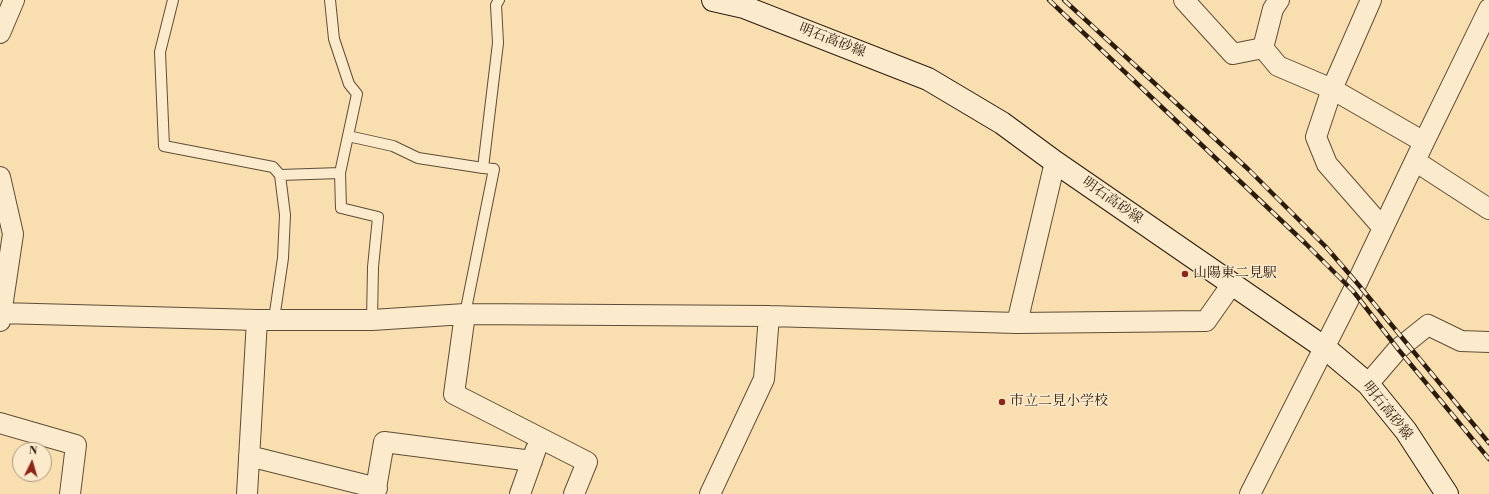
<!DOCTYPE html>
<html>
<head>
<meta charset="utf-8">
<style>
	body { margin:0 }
	#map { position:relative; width:1489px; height:494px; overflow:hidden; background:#f9dfb0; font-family:"Libre Bodoni",serif }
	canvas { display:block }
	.north { position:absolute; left:12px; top:442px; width:40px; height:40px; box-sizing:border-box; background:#fbeacc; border:1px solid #a89880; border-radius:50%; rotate:5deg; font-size:11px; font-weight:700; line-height:16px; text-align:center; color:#2c1c0e }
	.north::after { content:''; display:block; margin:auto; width:14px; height:18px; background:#8f2418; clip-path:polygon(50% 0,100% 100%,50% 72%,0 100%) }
</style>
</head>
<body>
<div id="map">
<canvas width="1489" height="494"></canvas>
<div class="north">N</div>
</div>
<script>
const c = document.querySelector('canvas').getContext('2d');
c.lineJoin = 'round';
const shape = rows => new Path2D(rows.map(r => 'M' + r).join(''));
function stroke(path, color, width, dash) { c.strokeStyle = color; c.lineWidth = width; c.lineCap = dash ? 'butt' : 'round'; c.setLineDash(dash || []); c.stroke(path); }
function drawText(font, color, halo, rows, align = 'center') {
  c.font = font + ' "Libre Bodoni","Noto Serif JP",serif'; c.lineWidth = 3; c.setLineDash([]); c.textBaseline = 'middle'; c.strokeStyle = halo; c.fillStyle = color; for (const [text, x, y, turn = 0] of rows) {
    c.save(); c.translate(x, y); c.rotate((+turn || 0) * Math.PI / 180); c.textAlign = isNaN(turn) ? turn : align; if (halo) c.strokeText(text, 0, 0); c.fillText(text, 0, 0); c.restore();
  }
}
const service = shape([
	[173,0,160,52,164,146,273,167,280,175,285,215,283,258,274,319],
	[330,0,334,39,349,84,357,94,340,173],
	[348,136,393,146,418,158,483,168],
	[280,175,340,173,341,208,378,217,373,267,372,320],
	[465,314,494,169,483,168,498,43,496,5,499,0]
]);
const minor = shape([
	[1184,0,1233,54,1263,48],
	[1371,0,1332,89,1316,137,1327,164,1383,228],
	[0,33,14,0],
	[1263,48,1278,66,1332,89,1424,142],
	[1263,48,1273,9,1279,0],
	[1415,161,1489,209],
	[0,177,13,234,0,321],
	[0,313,257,320,372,320,465,314,769,316,1017,323,1206,321,1232,284],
	[465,314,454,394,587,462,574,494],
	[1017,323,1055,162],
	[1368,384,1398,349,1428,325,1461,341,1489,342],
	[0,423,76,445,70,494],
	[249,456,377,488],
	[247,494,257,320],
	[375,494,384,442,532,461],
	[520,494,536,449],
	[710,494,764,379,769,316],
	[1250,494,1353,291,1424,142,1489,9]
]);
const secondary = shape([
	[713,0,744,7,928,79,1002,123,1055,162,1325,348,1368,384,1406,431,1447,494]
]);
stroke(service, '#5f4d36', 12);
stroke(minor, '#5f4d36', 22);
stroke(secondary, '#2c1c0e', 24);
stroke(service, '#fbeacc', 10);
stroke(minor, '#fbeacc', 20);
stroke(secondary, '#fbeacc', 22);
const rail = shape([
	[1049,0,1305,243,1353,291,1398,349,1489,459],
	[1064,0,1248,169,1326,247,1357,283,1489,443]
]);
stroke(rail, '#2c1c0e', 4.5);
stroke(rail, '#fbeacc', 3, [9]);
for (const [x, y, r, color] of [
	[1185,274,4,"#8f2418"],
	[1002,402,4,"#8f2418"]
]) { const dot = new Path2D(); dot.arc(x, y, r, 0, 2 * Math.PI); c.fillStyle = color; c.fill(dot); stroke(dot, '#fbeacc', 1.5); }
drawText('14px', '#2c1c0e', '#fbeacc', [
	["明石高砂線",832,41,21],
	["明石高砂線",1112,201,35],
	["明石高砂線",1387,411,51]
]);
drawText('14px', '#2c1c0e', '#fbeacc', [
	["山陽東二見駅",1193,274],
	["市立二見小学校",1010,402]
], 'left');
</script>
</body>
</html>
